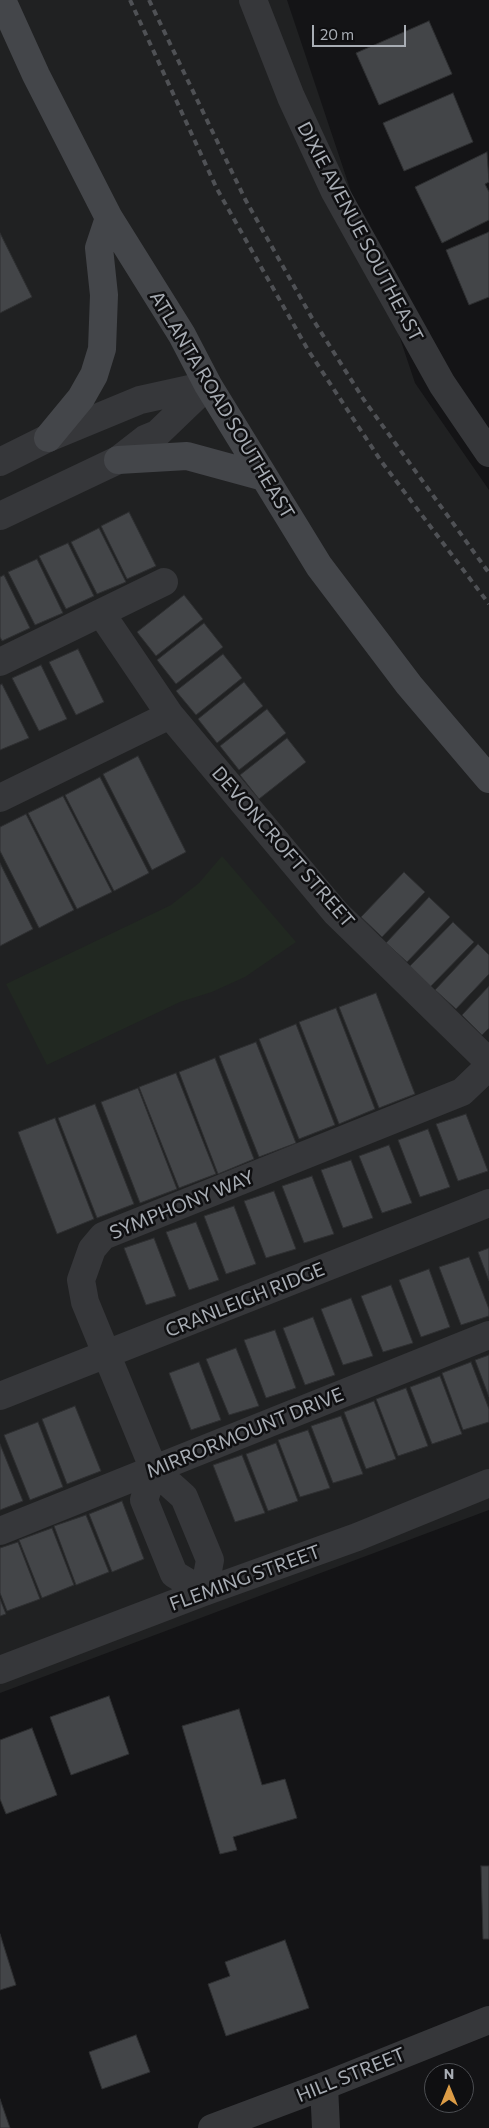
<!DOCTYPE html>
<html>
<head>
<meta charset="utf-8">
<style>
	body { margin:0 }
	#map { position:relative; width:489px; height:2128px; overflow:hidden; background:#141416; font-family:Commissioner,sans-serif }
	canvas { display:block }
	.north { position:absolute; left:424px; top:2063px; width:50px; height:50px; box-sizing:border-box; background:#0f0f11; border:1px solid #4c4e52; border-radius:50%; rotate:0deg; font-size:14px; font-weight:700; line-height:20px; text-align:center; color:#a8adb4 }
	.north::after { content:''; display:block; margin:auto; width:18px; height:22px; background:#dc9c46; clip-path:polygon(50% 0,100% 100%,50% 72%,0 100%) }
	.scale { position:absolute; left:312px; top:25px; width:94px; height:22px; box-sizing:border-box; border:2px solid #a8adb4; border-top:0; padding-left:6px; font-size:15px; line-height:18px; white-space:nowrap; color:#a8adb4; -webkit-text-stroke:4px #0f0f11; paint-order:stroke }
</style>
</head>
<body>
<div id="map">
<canvas width="489" height="2128"></canvas>
<div class="north">N</div>
<div class="scale">20 m</div>
</div>
<script>
const c = document.querySelector('canvas').getContext('2d');
c.lineJoin = 'round';
function paint(path, color) { c.fillStyle = color; c.fill(path, 'evenodd'); }
const shape = rows => new Path2D(rows.map(r => 'M' + r).join(''));
function stroke(path, color, width, dash) { c.strokeStyle = color; c.lineWidth = width; c.lineCap = dash ? 'butt' : 'round'; c.setLineDash(dash || []); c.stroke(path); }
function drawText(font, color, halo, rows, align = 'center') {
  c.font = font + ' Commissioner,sans-serif'; c.lineWidth = 5; c.setLineDash([]); c.textBaseline = 'middle'; c.strokeStyle = halo; c.fillStyle = color; for (const [text, x, y, turn = 0] of rows) {
    c.save(); c.translate(x, y); c.rotate((+turn || 0) * Math.PI / 180); c.textAlign = isNaN(turn) ? turn : align; if (halo) c.strokeText(text, 0, 0); c.fillText(text, 0, 0); c.restore();
  }
}
paint(shape([
	[0,0,287,0,415,383,489,490,489,1510,0,1693]
]), '#202122');
paint(shape([
	[222,856,296,942,245,977,212,992,180,1002,47,1065,6,984,171,905,199,883]
]), '#212821');
const building = shape([
	[429,21,452,74,379,105,356,53,429,21],
	[453,93,473,142,404,171,383,123,453,93],
	[487,152,489,182,485,184,489,192,489,220,442,243,415,187,487,152],
	[489,232,489,297,469,305,446,250,489,232],
	[0,233,32,297,0,313,0,233],
	[129,512,156,566,127,579,101,526,129,512],
	[99,528,126,582,97,594,71,542,99,528],
	[68,543,94,596,66,609,39,556,68,543],
	[37,559,63,613,35,625,8,572,37,559],
	[4,575,30,628,2,641,0,637,0,577,4,575],
	[184,595,203,619,156,656,137,632,184,595],
	[204,623,223,647,176,684,157,660,204,623],
	[78,649,104,702,76,715,49,662,78,649],
	[223,654,242,678,196,715,176,691,223,654],
	[41,665,67,719,39,731,12,678,41,665],
	[244,682,263,706,217,743,198,719,244,682],
	[2,684,29,738,0,750,0,685,2,684],
	[267,709,286,733,239,770,220,746,267,709],
	[287,738,306,762,259,799,240,775,287,738],
	[138,756,186,852,152,870,103,774,138,756],
	[100,777,149,873,114,891,65,795,100,777],
	[63,796,112,892,77,909,28,813,63,796],
	[26,814,74,910,39,928,0,851,0,827,26,814],
	[0,863,33,929,0,946,0,863],
	[404,872,425,892,382,937,361,917,404,872],
	[429,897,450,917,407,962,386,943,429,897],
	[453,922,474,942,430,987,409,967,453,922],
	[478,944,489,955,489,974,456,1009,435,990,478,944],
	[489,986,489,1028,482,1035,462,1015,489,986],
	[376,993,415,1094,379,1108,339,1007,376,993],
	[336,1008,375,1109,339,1124,299,1022,336,1008],
	[296,1024,335,1125,299,1139,259,1039,296,1024],
	[256,1042,296,1143,259,1157,219,1056,256,1042],
	[215,1058,254,1159,218,1174,179,1072,215,1058],
	[176,1073,216,1174,179,1188,139,1087,176,1073],
	[138,1088,177,1189,140,1203,101,1102,138,1088],
	[95,1104,134,1204,97,1218,58,1118,95,1104],
	[466,1114,488,1171,458,1181,436,1124,466,1114],
	[55,1118,94,1219,57,1234,18,1132,55,1118],
	[428,1129,450,1187,420,1197,398,1140,428,1129],
	[389,1145,412,1203,382,1213,359,1156,389,1145],
	[351,1160,373,1218,343,1228,321,1170,351,1160],
	[312,1176,334,1234,304,1243,282,1186,312,1176],
	[274,1191,296,1249,266,1258,244,1201,274,1191],
	[234,1206,256,1264,226,1274,204,1216,234,1206],
	[196,1222,219,1280,189,1290,166,1232,196,1222],
	[154,1238,176,1296,146,1305,124,1248,154,1238],
	[489,1248,489,1281,478,1252,489,1248],
	[469,1257,489,1309,489,1316,461,1325,439,1267,469,1257],
	[429,1269,450,1327,421,1337,399,1280,429,1269],
	[391,1285,413,1343,383,1352,361,1296,391,1285],
	[351,1298,373,1356,343,1365,321,1309,351,1298],
	[313,1317,335,1375,305,1385,283,1328,313,1317],
	[275,1330,296,1388,266,1398,244,1340,275,1330],
	[236,1348,259,1406,229,1415,206,1359,236,1348],
	[489,1355,489,1397,475,1360,489,1355],
	[199,1362,221,1420,191,1430,169,1373,199,1362],
	[471,1362,489,1409,489,1422,463,1430,442,1373,471,1362],
	[440,1376,462,1434,432,1444,410,1387,440,1376],
	[406,1388,428,1446,398,1456,376,1399,406,1388],
	[374,1401,396,1459,366,1469,344,1412,374,1401],
	[75,1406,101,1471,67,1484,42,1419,75,1406],
	[341,1416,363,1474,333,1483,311,1426,341,1416],
	[38,1422,63,1487,30,1500,4,1435,38,1422],
	[308,1430,330,1488,300,1497,278,1440,308,1430],
	[276,1443,298,1501,268,1511,246,1454,276,1443],
	[0,1444,23,1501,0,1510,0,1444],
	[242,1455,265,1513,235,1522,213,1465,242,1455],
	[122,1501,144,1559,112,1572,89,1514,122,1501],
	[86,1515,109,1572,76,1585,54,1526,86,1515],
	[52,1528,74,1585,42,1598,19,1540,52,1528],
	[18,1542,40,1599,7,1611,0,1593,0,1548,18,1542],
	[0,1599,6,1614,0,1616,0,1599],
	[109,1696,129,1754,71,1775,50,1717,109,1696],
	[239,1709,262,1785,285,1779,297,1818,233,1837,237,1850,220,1854,182,1726,239,1709],
	[32,1728,57,1795,6,1814,0,1799,0,1740,32,1728],
	[481,1866,489,1866,489,1939,483,1939,481,1866],
	[0,1934,16,1985,0,1990,0,1934],
	[285,1940,309,2008,226,2036,208,1984,230,1976,225,1962,285,1940],
	[136,2035,150,2072,102,2089,89,2052,136,2035],
	[0,2099,10,2128,0,2128,0,2099]
]);
paint(building, '#434548');
stroke(building, '#2e2f31', 1);
stroke(shape([
	[253,0,291,97,335,192,442,384,489,453],
	[0,462,48,438,140,400,208,385],
	[0,516,118,460,145,439,157,434,208,385],
	[101,613,170,715,336,913,489,1062],
	[0,662,164,582],
	[0,798,170,715],
	[0,1396,489,1203],
	[154,1470,144,1500,174,1574,204,1592,210,1560,184,1497,154,1470,85,1302,81,1280,92,1249,103,1236,462,1092,489,1066],
	[0,1531,489,1335],
	[0,1670,204,1592,357,1537,489,1483],
	[324,2086,326,2128],
	[212,2128,324,2086,489,2020]
]), '#36373a', 28);
stroke(shape([
	[2,0,36,75,109,218,182,335,208,385,319,566,409,685,489,779],
	[48,438,81,398,94,375,102,349,104,295,99,248,109,218],
	[118,460,187,456,264,477]
]), '#44464a', 28);
stroke(shape([
	[130,0,217,189,308,350,381,461,489,604],
	[149,0,245,199,312,318,364,400,489,573]
]), '#4f5155', 4, [6, 5]);
drawText('19px', '#a8adb4', '#0f0f11', [
	["DIXIE AVENUE SOUTHEAST",360,232,62],
	["ATLANTA ROAD SOUTHEAST",222,405,59],
	["DEVONCROFT STREET",283,847,49],
	["SYMPHONY WAY",182,1205,-22],
	["CRANLEIGH RIDGE",245,1300,-22],
	["MIRRORMOUNT DRIVE",245,1433,-22],
	["FLEMING STREET",245,1578,-20],
	["HILL STREET",351,2075,-22]
]);
</script>
</body>
</html>
